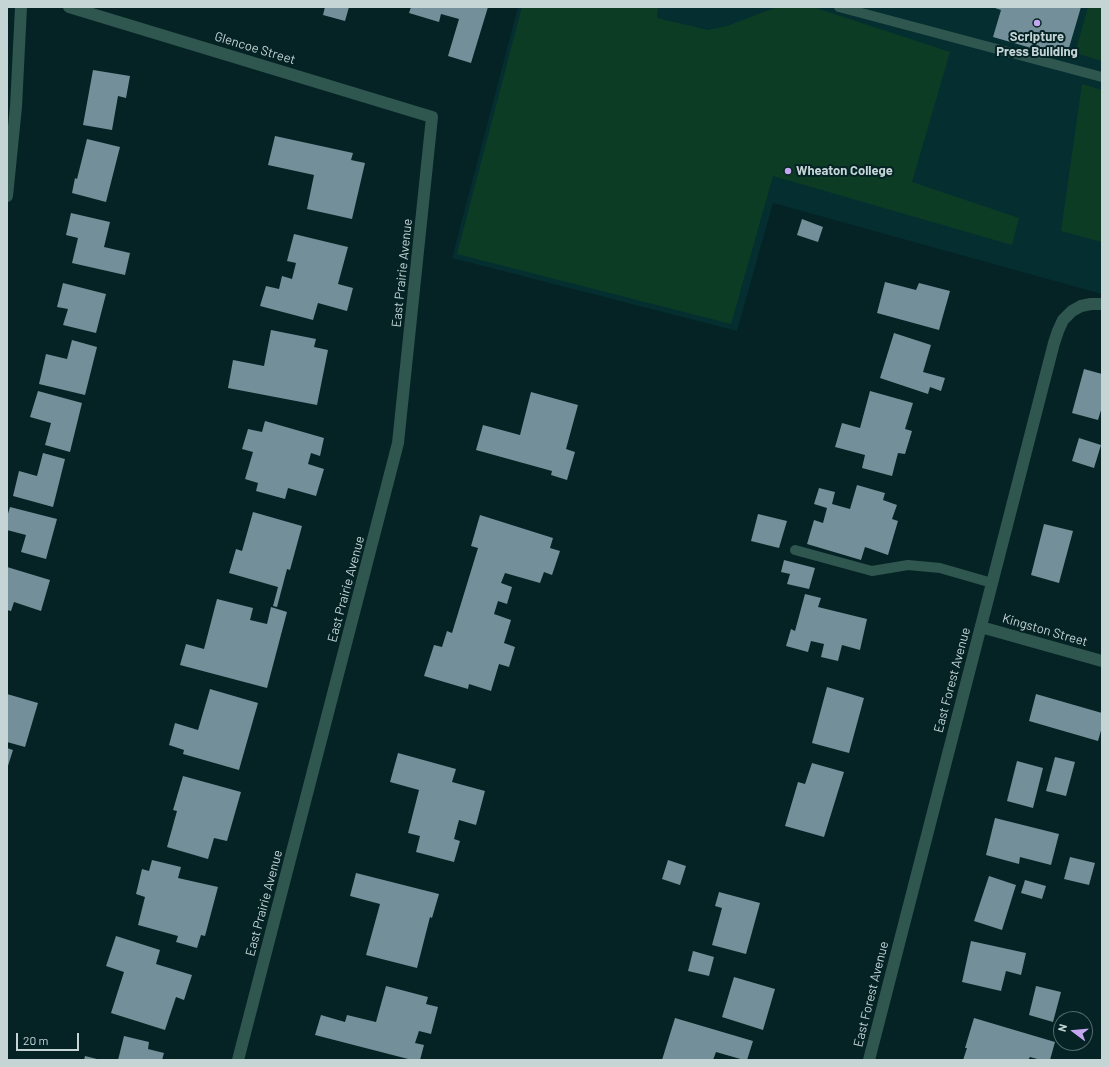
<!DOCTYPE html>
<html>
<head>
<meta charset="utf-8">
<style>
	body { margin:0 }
	#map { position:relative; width:1109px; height:1067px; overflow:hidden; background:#052325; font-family:Barlow,sans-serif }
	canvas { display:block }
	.frame { position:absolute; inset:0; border:8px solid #c5d5d6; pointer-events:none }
	.north { position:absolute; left:1053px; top:1011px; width:40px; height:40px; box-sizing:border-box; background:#052325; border:1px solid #526a6c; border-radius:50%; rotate:286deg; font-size:11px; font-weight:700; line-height:16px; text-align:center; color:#c5d5d6 }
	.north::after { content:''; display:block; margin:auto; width:14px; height:18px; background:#c5a6f0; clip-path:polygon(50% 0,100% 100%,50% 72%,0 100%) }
	.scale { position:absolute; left:16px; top:1033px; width:63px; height:18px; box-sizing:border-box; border:2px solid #c5d5d6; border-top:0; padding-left:5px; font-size:12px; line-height:14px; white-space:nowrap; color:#c5d5d6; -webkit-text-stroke:3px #052325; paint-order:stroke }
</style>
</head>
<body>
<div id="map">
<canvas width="1109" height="1067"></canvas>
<div class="frame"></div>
<div class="north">N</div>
<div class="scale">20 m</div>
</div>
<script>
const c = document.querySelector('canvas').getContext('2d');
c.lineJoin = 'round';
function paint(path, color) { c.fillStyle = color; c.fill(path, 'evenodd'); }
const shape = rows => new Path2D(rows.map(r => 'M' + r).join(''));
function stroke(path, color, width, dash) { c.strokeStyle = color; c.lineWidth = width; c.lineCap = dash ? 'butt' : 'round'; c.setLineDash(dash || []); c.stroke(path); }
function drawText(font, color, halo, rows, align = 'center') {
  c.font = font + ' Barlow,sans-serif'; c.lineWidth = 4; c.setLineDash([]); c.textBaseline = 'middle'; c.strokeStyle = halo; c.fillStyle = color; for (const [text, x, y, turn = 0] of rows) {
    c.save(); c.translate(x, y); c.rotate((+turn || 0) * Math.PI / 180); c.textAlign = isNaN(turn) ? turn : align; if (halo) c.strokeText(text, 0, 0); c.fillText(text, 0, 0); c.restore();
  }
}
paint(shape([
	[518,7,1102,7,1102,294,773,203,737,331,452,258]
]), '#042e30');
paint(shape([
	[522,7,658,7,657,18,708,30,727,26,777,7,813,7,950,52,912,182,1019,218,1012,245,773,176,731,324,457,254],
	[1088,7,1102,7,1102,61,1075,53],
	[1082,84,1102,90,1102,242,1061,231]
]), '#0d3c25');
paint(shape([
	[325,7,349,7,345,21,323,15],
	[411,7,488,7,471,63,448,56,459,19,441,14,439,22,409,13],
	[992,7,1081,7,1066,58,993,37,1001,10],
	[93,70,130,76,126,98,118,96,112,130,83,125],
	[275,136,353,153,351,160,365,163,352,219,307,209,314,175,268,165],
	[87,139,120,147,106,202,72,193,75,178,77,179],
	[71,213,110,222,104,247,130,253,125,275,72,263,78,238,66,235],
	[802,219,823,227,818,242,797,235],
	[294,234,348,247,338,284,353,288,347,311,318,303,313,320,260,306,266,286,279,289,282,276,292,279,296,263,287,261],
	[885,282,916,290,919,283,950,291,939,330,877,313],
	[63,283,106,294,96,333,63,325,68,309,57,307],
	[271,330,316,339,314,347,328,350,317,405,228,388,233,360,264,366],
	[894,333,931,345,923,372,945,378,941,391,930,387,928,394,880,378],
	[72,340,97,347,85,395,39,384,46,354,67,359],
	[1084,369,1102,374,1102,407,1098,420,1072,413],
	[38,391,82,403,70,452,45,445,51,423,30,417],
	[870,391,913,403,905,429,912,431,905,454,898,453,892,476,862,468,865,455,835,447,842,423,860,428],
	[531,392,578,405,566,449,575,452,567,480,551,475,552,471,476,450,483,425,520,435],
	[265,421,324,438,320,456,311,453,308,464,324,469,316,496,288,488,285,499,256,491,258,483,245,479,253,452,242,449,248,429,262,432],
	[1079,438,1101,445,1094,468,1072,461],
	[43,453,65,459,53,507,13,496,19,471,37,476],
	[857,485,885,493,883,500,897,505,892,519,898,521,888,555,865,547,861,560,807,544,814,520,823,523,827,508,814,504,819,488,835,492,832,504,850,509],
	[10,507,57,519,46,559,21,552,26,535,7,530,7,517],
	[253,512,302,526,290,570,287,569,277,607,273,606,278,587,229,573,236,549,242,551],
	[758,514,787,521,779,548,751,541],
	[480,515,553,538,550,548,560,551,552,575,544,572,540,583,505,573,501,583,512,587,507,604,498,601,494,614,511,620,504,643,515,647,509,667,499,664,491,691,469,684,468,689,424,676,434,645,442,647,447,631,452,633,478,548,471,546],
	[1044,524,1073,531,1059,583,1031,575],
	[784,560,815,568,809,589,787,584,790,574,781,572],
	[7,567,50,580,41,611,14,602,11,611,7,610],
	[805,594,821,598,818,607,867,619,860,650,842,645,838,661,821,657,824,644,811,641,808,652,786,646,791,629,795,631],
	[217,599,253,608,250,620,267,624,271,607,287,612,267,688,180,665,186,644,204,649],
	[827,687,864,698,849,753,812,743],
	[210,689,258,703,239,770,183,754,184,750,169,745,175,723,198,730],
	[7,694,38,703,25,747,7,742],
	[1036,694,1102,713,1102,727,1098,741,1029,721],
	[7,748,13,750,7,769],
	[398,753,456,769,452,782,485,791,476,825,459,820,454,839,460,841,454,862,416,852,420,836,408,833,419,790,390,782],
	[1055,757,1075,762,1066,796,1046,791],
	[1017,761,1043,768,1033,808,1007,801],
	[812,763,844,772,824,837,785,826,798,782,805,784],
	[183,776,241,792,227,841,214,838,208,859,167,847,177,811,173,810],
	[995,818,1059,834,1051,865,1020,857,1019,864,986,855],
	[1070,857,1095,863,1089,885,1064,879],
	[152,860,181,867,178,878,218,887,205,936,201,935,197,948,176,942,178,936,138,925,145,897,136,894,142,869,149,871],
	[668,860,686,866,680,885,662,879],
	[356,873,439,894,432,918,430,917,417,968,366,955,380,904,350,896],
	[989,876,1016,885,1002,930,974,921],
	[1025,880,1046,886,1042,899,1021,893],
	[719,892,760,903,746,954,712,945,722,908,715,906],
	[116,936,160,950,156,964,192,975,184,1000,176,997,165,1030,111,1013,124,972,106,966],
	[971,941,1026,953,1021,975,1006,971,1001,991,962,982],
	[693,951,714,957,709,976,688,971],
	[734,977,775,989,763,1030,722,1017],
	[386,986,428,997,426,1004,438,1007,431,1034,419,1031,415,1043,424,1045,420,1060,412,1060,315,1035,321,1015,345,1022,347,1015,376,1022],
	[1036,986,1061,992,1053,1022,1029,1015],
	[675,1018,753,1041,747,1060,744,1060,716,1052,713,1060,662,1060],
	[974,1018,1055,1042,1050,1060,1041,1060,1030,1057,1028,1060,963,1060,967,1048,965,1048],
	[124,1036,149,1042,148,1049,164,1053,162,1060,118,1060],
	[85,1056,97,1059,97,1060,84,1060]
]), '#738f99');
stroke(shape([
	[839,7,1102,77],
	[795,550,872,571,908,565,940,568,992,583]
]), '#2f574f', 10);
stroke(shape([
	[69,7,432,117,398,443,238,1060],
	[7,196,16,107,21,7],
	[981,627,1102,661],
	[869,1060,1054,343,1058,331,1063,320,1072,311,1081,306,1091,304,1102,304]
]), '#2f574f', 12);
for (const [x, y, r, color] of [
	[1037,23,4,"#c5a6f0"],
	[788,171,4,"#c5a6f0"]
]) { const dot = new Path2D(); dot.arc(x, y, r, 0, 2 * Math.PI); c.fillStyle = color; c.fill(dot); stroke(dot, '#052325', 1.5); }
drawText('bold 13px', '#c5d5d6', '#052325', [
	["Scripture",1037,37],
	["Press Building",1037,52],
	["Wheaton College",796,171,"left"]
]);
drawText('13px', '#c5d5d6', '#052325', [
	["Glencoe Street",255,48,17],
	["East Prairie Avenue",402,273,-84],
	["East Prairie Avenue",346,589,-75],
	["Kingston Street",1045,630,16],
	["East Forest Avenue",952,680,-75],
	["East Prairie Avenue",264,903,-75],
	["East Forest Avenue",871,994,-76]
]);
</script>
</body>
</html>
